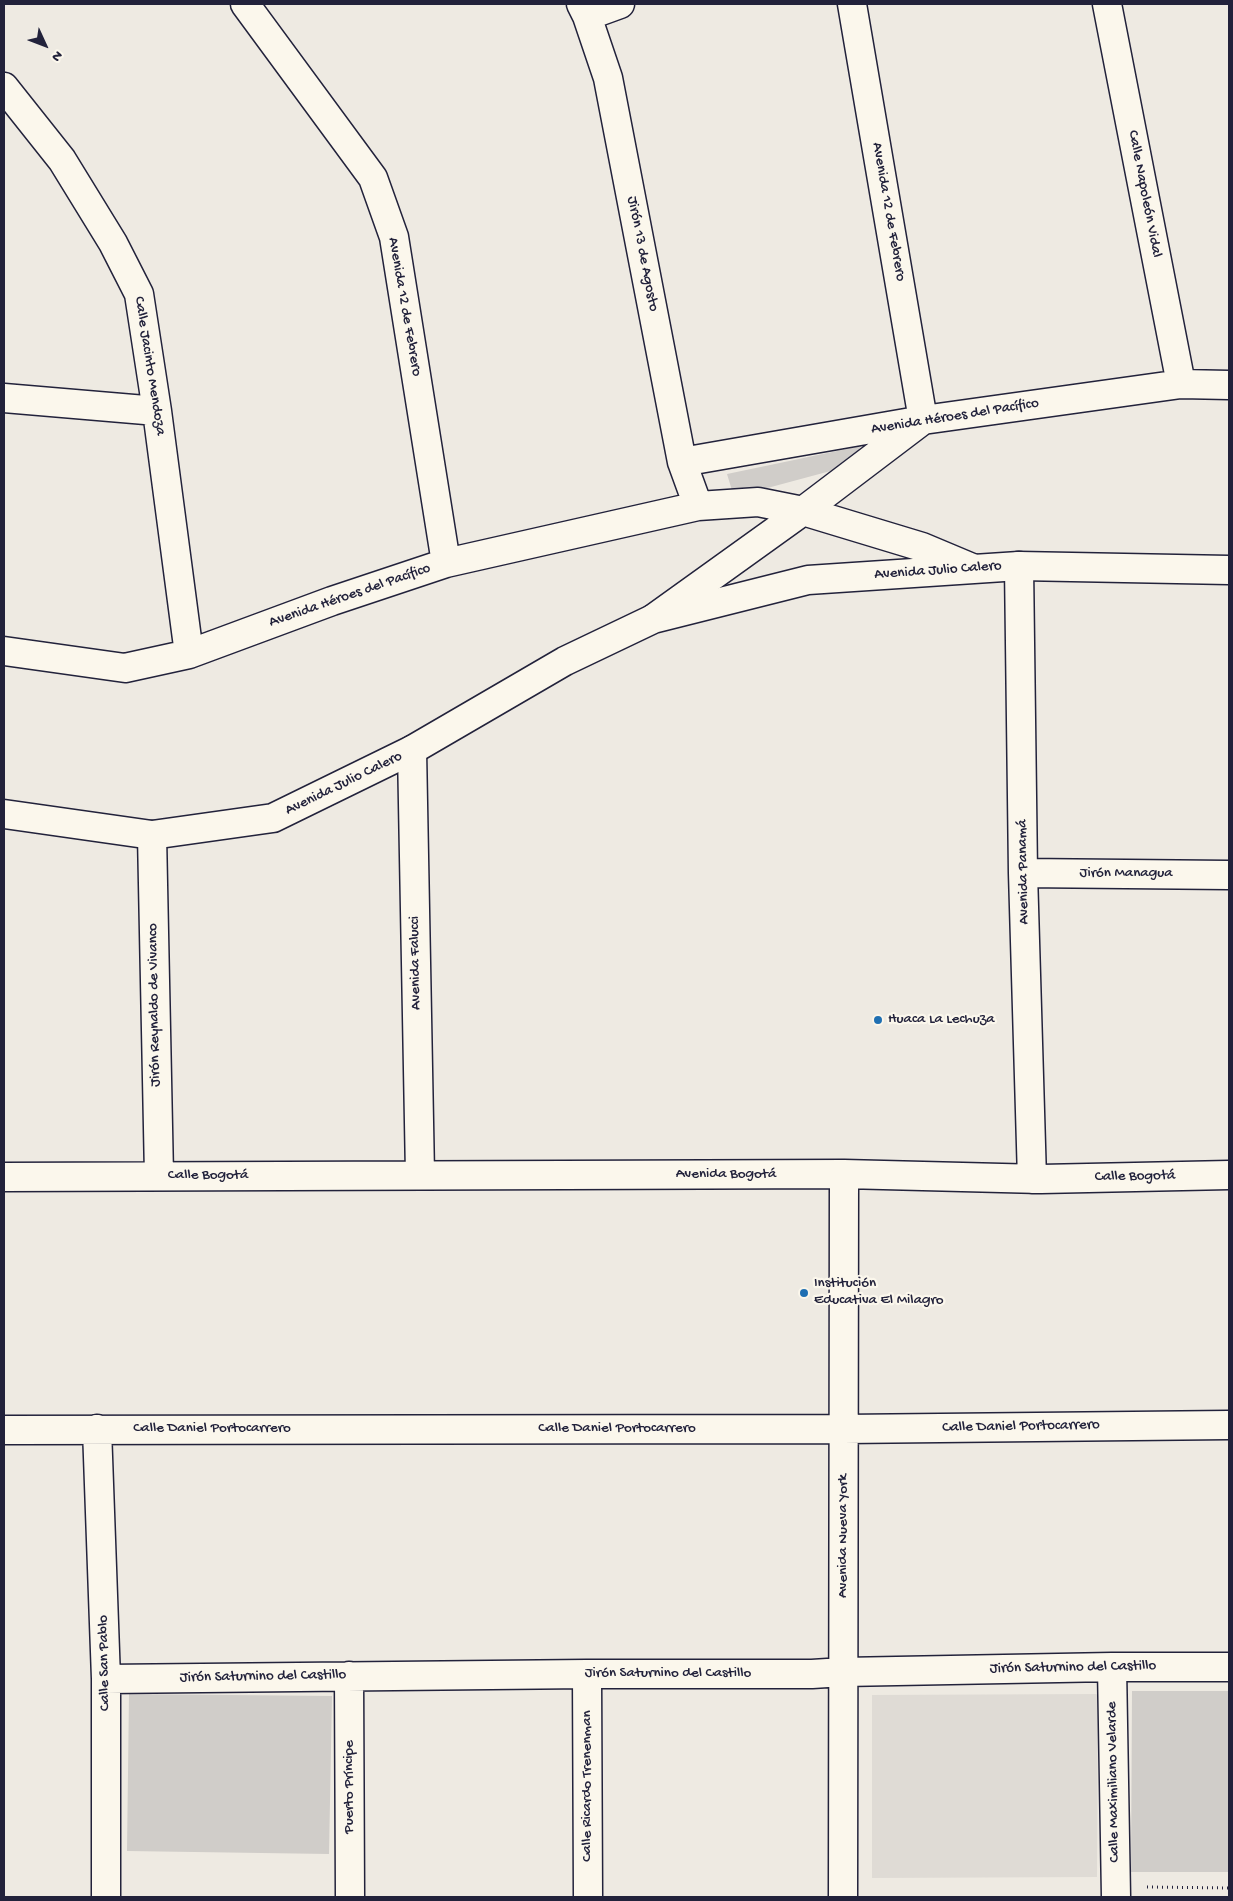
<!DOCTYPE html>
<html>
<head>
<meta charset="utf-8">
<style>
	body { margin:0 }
	#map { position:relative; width:1233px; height:1901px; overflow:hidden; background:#eeeae2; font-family:"Gochi Hand",sans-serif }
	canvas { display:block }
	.frame { position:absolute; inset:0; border:5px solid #22223b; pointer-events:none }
	.north { position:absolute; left:20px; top:20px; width:50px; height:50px; -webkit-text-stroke:4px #fbf7ec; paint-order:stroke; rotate:133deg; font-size:14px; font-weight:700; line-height:20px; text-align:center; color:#22223b }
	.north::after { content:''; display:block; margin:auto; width:18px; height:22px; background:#22223b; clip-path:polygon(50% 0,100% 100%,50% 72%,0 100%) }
</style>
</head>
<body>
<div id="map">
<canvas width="1233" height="1901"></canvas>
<div class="frame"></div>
<div class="north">N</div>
</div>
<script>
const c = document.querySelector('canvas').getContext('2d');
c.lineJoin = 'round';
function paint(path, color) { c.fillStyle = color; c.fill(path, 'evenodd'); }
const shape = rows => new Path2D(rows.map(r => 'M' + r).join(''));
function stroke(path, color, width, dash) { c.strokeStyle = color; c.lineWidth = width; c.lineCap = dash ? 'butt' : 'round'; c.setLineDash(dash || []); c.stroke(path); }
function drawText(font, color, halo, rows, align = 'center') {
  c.font = font + ' "Gochi Hand",sans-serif'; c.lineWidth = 4.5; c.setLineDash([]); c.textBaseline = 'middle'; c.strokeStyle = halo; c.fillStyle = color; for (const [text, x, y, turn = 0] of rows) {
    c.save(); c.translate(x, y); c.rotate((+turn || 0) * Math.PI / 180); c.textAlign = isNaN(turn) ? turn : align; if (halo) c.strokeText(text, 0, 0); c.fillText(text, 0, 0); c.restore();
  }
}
paint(shape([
	[1098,1694,1097,1877,872,1878,872,1695]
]), '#dfdbd5');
paint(shape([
	[861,446,849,466,734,497,727,474],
	[1132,1691,1229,1691,1229,1872,1131,1872],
	[129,1694,332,1696,329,1854,127,1851]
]), '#d0cdc9');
const minor = shape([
	[245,4,373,178,394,237,446,563],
	[581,4,587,16,608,78,682,462,698,506],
	[1107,4,1181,384],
	[587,16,620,4],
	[4,87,62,160,113,243,139,294,157,411,189,654],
	[4,398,157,411],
	[682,462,923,420,1181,384,1229,385],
	[1019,566,1023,873,1032,1179],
	[654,618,803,511,923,420,852,4],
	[4,651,125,668,189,654,332,601,446,563,698,506,758,502,803,511,922,547,972,568],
	[412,750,420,1175],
	[152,835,159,1176],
	[1023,873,1229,875],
	[4,1177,844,1174,1041,1179,1229,1175],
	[97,1429,106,1679,106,1897],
	[4,1430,844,1429,1229,1425],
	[1112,1667,1116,1897],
	[587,1674,588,1897],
	[349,1676,350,1897],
	[106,1679,587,1674,812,1674,843,1672,1112,1667,1229,1667],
	[843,1897,844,1174]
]);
const tertiary = shape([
	[4,814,152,835,273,818,412,750,565,661,653,619,808,580,1019,566,1229,570]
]);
stroke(minor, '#22223b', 31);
stroke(tertiary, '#22223b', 31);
stroke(shape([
	[1147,1887,1229,1888]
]), '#22223b', 3, [1, 4]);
stroke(minor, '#fbf7ec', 28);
stroke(tertiary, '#fbf7ec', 28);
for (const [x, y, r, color] of [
	[878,1020,5,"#1f6fb2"],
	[804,1293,5,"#1f6fb2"]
]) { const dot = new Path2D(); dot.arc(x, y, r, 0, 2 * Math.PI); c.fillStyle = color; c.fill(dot); stroke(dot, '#fbf7ec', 2); }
drawText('15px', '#22223b', '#fbf7ec', [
	["Calle Napoleón Vidal",1144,194,79],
	["Avenida 12 de Febrero",888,212,80],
	["Jirón 13 de Agosto",642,254,79],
	["Avenida 12 de Febrero",404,307,80],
	["Calle Jacinto Mendoza",149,366,81],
	["Avenida Héroes del Pacífico",955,417,-9],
	["Avenida Julio Calero",938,571,-4],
	["Avenida Héroes del Pacífico",350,596,-19],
	["Avenida Julio Calero",344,784,-26],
	["Avenida Panamá",1024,872,-91],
	["Jirón Managua",1126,874],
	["Avenida Falucci",416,963,-91],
	["Jirón Reynaldo de Vivanco",155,1005,-91],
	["Avenida Bogotá",726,1175],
	["Calle Bogotá",208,1176],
	["Calle Bogotá",1135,1177,-1],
	["Calle Daniel Portocarrero",1021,1427,-1],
	["Calle Daniel Portocarrero",212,1429],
	["Calle Daniel Portocarrero",617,1429],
	["Avenida Nueva York",844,1536,-90],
	["Calle San Pablo",105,1663,-91],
	["Jirón Saturnino del Castillo",1073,1668,-1],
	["Jirón Saturnino del Castillo",668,1674],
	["Jirón Saturnino del Castillo",263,1677,-1],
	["Calle Maximiliano Velarde",1114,1782,-91],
	["Calle Ricardo Trenenman",588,1786,-90],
	["Puerto Príncipe",350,1787,-90]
]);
drawText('15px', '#22223b', '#fbf7ec', [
	["Huaca La Lechuza",888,1020],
	["Institución",814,1284],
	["Educativa El Milagro",814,1301]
], 'left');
</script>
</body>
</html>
